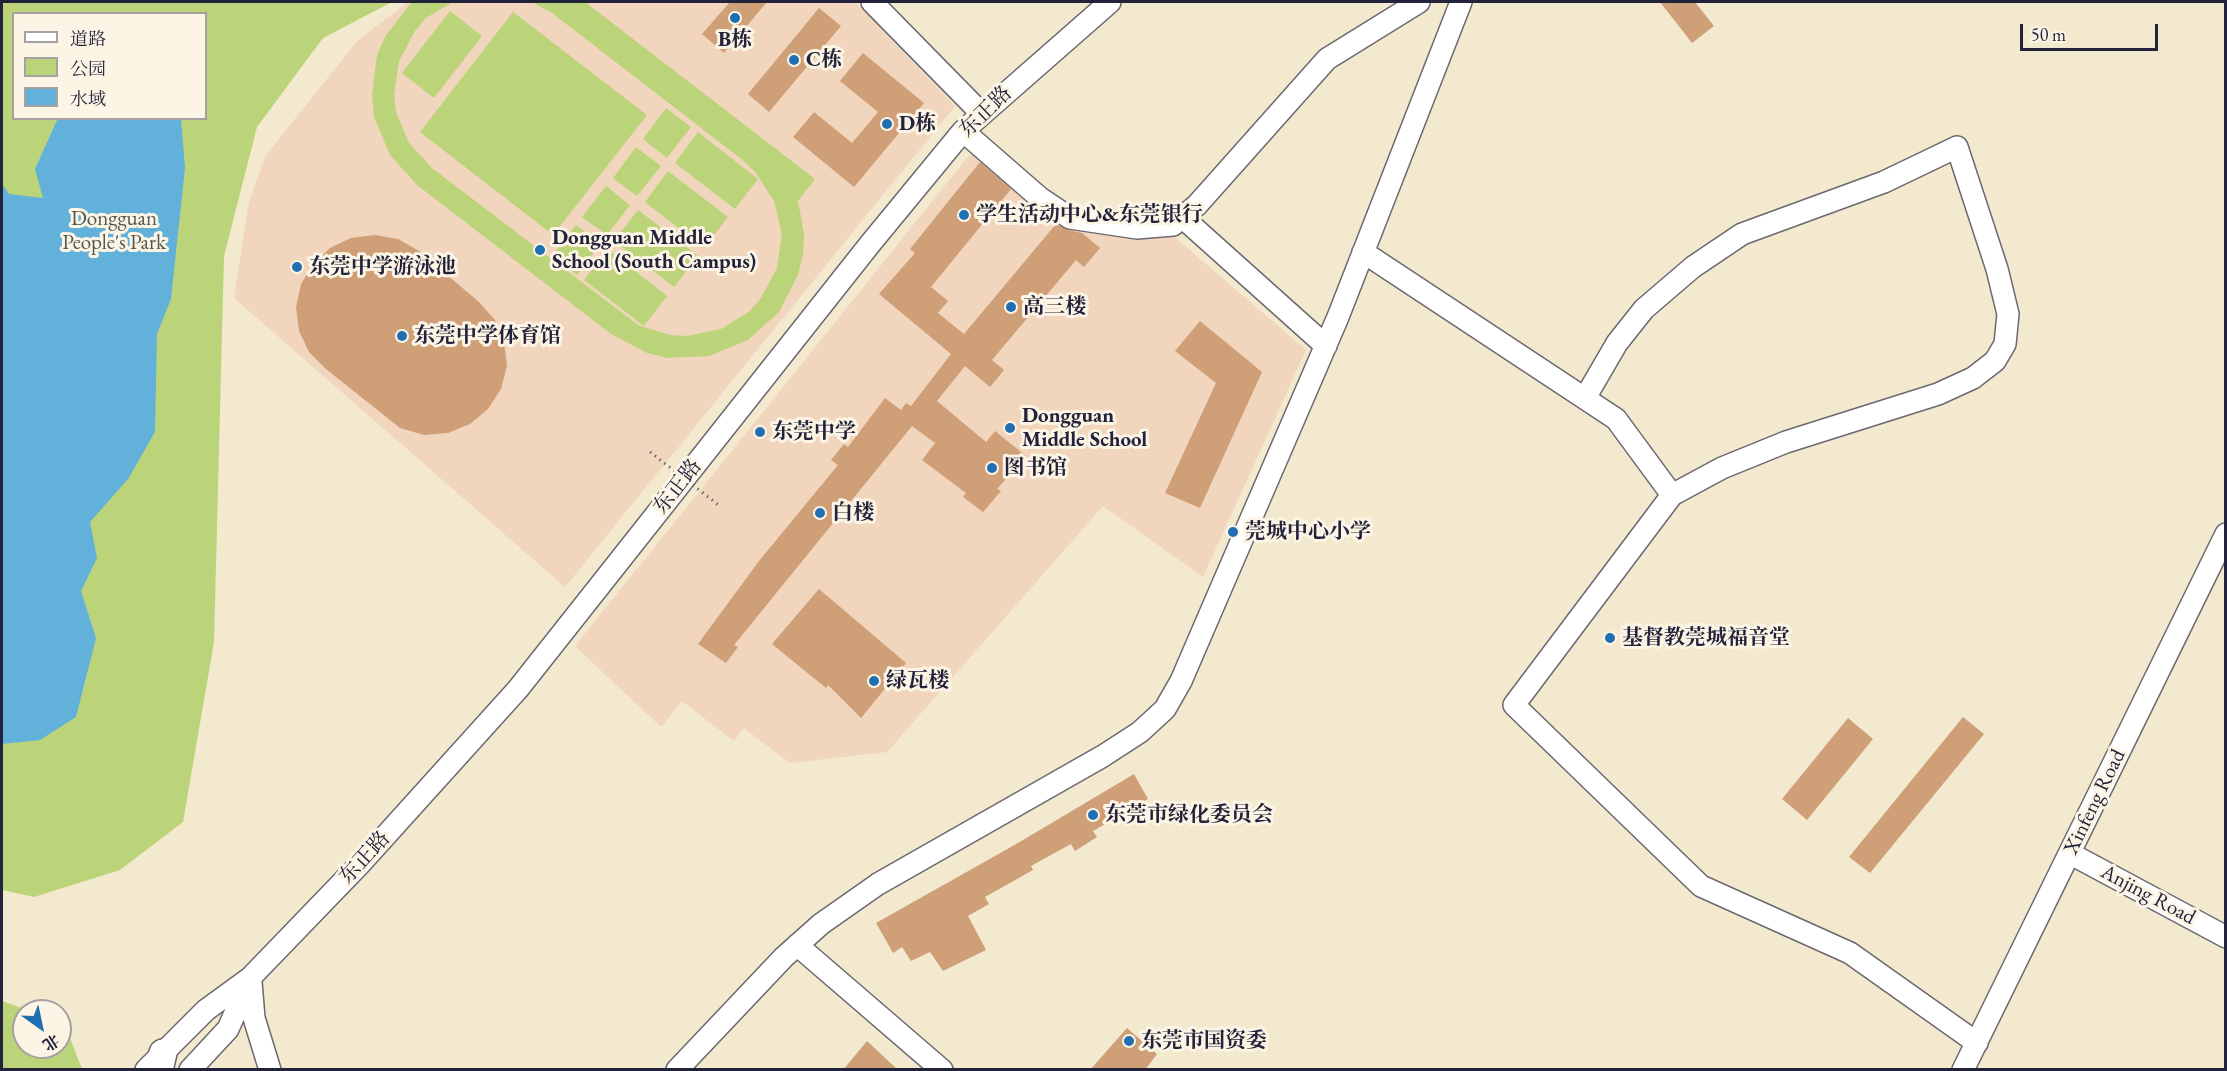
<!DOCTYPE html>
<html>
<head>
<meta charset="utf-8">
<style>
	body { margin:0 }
	#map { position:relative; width:2227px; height:1071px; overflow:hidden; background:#f2e9cf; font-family:"EB Garamond","Noto Serif SC",serif }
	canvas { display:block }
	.frame { position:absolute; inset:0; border:3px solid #22223b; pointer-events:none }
	.legend { position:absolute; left:12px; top:12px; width:195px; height:108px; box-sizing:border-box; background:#fcf5e5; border:2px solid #a5a1a1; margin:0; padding:8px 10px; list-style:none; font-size:18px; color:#22223b }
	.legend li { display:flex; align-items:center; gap:12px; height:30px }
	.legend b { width:30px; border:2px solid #a5a1a1 }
	.north { position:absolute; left:12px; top:999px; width:60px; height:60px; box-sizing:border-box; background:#fcf5e5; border:2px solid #a5a1a1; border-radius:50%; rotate:147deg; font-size:16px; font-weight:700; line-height:24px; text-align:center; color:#22223b }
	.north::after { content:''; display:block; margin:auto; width:21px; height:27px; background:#1f6fb2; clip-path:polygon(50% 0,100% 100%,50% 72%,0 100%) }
	.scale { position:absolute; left:2020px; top:24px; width:138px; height:27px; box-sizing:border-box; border:3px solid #22223b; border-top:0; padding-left:8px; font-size:18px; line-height:21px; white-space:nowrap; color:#22223b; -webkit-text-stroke:4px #fcf5e5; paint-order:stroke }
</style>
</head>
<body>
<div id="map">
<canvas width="2227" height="1071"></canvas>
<div class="frame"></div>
<ul class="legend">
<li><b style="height:8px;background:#fff"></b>道路</li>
<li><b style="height:16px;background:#bcd479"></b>公园</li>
<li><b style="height:16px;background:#61b1db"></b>水域</li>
</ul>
<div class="north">北</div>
<div class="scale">50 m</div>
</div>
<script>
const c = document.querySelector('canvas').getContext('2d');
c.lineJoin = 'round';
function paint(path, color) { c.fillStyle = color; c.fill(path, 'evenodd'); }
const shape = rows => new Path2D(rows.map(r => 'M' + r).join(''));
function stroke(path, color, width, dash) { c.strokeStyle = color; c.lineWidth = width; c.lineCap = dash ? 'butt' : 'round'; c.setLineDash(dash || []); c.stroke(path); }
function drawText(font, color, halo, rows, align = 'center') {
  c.font = font + ' "EB Garamond","Noto Serif SC",serif'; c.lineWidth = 6; c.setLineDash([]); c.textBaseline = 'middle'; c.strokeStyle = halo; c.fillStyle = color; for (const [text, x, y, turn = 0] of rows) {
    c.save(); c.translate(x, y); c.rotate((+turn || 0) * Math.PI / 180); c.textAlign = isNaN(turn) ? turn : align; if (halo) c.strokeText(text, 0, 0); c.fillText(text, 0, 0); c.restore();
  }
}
paint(shape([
	[408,2,855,2,955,106,565,587,234,298,249,202,266,155,358,40],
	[980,142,1067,220,1170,233,1306,350,1203,577,1103,506,887,752,790,763,744,728,734,741,682,701,661,727,575,646]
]), '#f1d5bd');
paint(shape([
	[2,2,392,2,323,38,257,127,224,256,214,642,183,822,120,870,34,897,2,890],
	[14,14,206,14,206,118,14,118],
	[412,2,453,2,426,18,415,31,399,61,394,95,396,112,409,143,432,168,638,325,670,335,687,336,721,329,750,311,761,298,777,268,782,234,774,201,756,173,744,161,552,13,532,2,585,2,815,179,798,201,804,234,803,254,798,275,779,312,748,340,709,356,667,358,647,353,611,334,417,185,390,155,374,117,372,96,377,55,386,35],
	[450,11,482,36,434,98,402,73],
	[513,12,647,115,553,235,420,132],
	[666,108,691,127,667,158,643,139],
	[698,132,758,179,735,209,675,163],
	[636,147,661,166,637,196,613,178],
	[668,171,728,217,704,248,645,202],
	[606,186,630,205,607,235,582,217],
	[638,210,698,256,674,287,614,241],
	[576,225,600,244,577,275,552,256],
	[607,249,667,296,644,326,584,280],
	[2,1001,30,1011,24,1011,24,1047,60,1047,60,1029,70,1038,82,1069,2,1069]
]), '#bcd479');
paint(shape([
	[58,118,181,119,185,168,171,299,157,334,155,432,128,479,90,522,97,558,81,591,96,638,76,717,40,740,2,744,2,184,9,194,43,198,35,169]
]), '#61b1db');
paint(shape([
	[730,2,767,2,724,53,702,34],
	[1660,2,1695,2,1714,26,1692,43],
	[819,8,841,26,769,112,748,94],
	[863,53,924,103,854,187,793,137,814,112,852,143,878,112,840,81],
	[980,162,1011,189,931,287,948,301,938,313,964,334,1056,224,1068,230,1082,233,1100,248,1084,267,1076,260,992,360,1004,370,990,387,965,366,937,401,986,442,995,431,1026,456,997,489,1001,491,983,512,963,497,966,493,922,460,935,443,912,426,734,645,738,647,726,663,698,644,759,561,838,465,831,460,844,444,848,447,885,398,901,410,906,403,911,406,951,354,879,294,915,253,910,249],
	[375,235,398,239,419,251,479,302,495,320,504,342,507,366,501,389,488,409,470,424,448,433,424,435,400,428,326,369,309,352,299,331,296,307,301,284,313,264,330,248,351,238],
	[1200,321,1262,372,1200,508,1165,493,1216,383,1175,351],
	[819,589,906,663,861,718,828,685,826,688,772,644],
	[1963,717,1984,734,1870,873,1849,857],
	[1848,718,1873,739,1807,820,1782,799],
	[1134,774,1148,799,1093,831,1097,837,1075,851,1071,844,1031,866,1033,870,985,897,989,904,968,916,986,950,943,971,930,952,911,961,902,947,893,953,876,923,1018,843],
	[1127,1028,1157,1054,1145,1070,1090,1070],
	[867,1041,898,1070,843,1070]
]), '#cf9f78');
const minor = shape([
	[872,2,981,113],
	[963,131,1040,198,1070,218,1137,228,1173,225,1197,205,1327,59,1419,2],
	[1182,217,1326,346],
	[1363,252,1616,419,1672,495,1514,705,1701,886,1850,953,1977,1043],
	[1585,398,1617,343,1644,309,1693,267,1742,234,1884,182,1957,147,1997,269,2008,314,2005,344,1995,361,1973,378,1938,394,1786,442,1722,468,1672,495],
	[2071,854,2226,937],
	[797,945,942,1070],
	[251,982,254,1018,270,1070],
	[146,1070,206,1010,250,978,360,864,518,689,870,244,963,131,1110,2],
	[190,1070,228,1029,250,979],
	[677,1070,784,957,821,924,878,884,1103,756,1140,732,1165,709,1181,681,1338,317,1461,2],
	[1963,1070,2226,534]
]);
const major = shape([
	[159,1070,163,1053]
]);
stroke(minor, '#6b686f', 24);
stroke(major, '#6b686f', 30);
stroke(minor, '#fff', 21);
stroke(major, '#fff', 27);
stroke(shape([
	[650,452,721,507]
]), '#6b686f', 3, [1.5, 4.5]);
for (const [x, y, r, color] of [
	[735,18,6,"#1f6fb2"],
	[794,60,6,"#1f6fb2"],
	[887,124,6,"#1f6fb2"],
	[964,215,6,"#1f6fb2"],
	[540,250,6,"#1f6fb2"],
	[297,267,6,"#1f6fb2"],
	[1011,307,6,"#1f6fb2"],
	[402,336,6,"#1f6fb2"],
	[1010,428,6,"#1f6fb2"],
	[760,432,6,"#1f6fb2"],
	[992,468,6,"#1f6fb2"],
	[820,513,6,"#1f6fb2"],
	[1233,532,6,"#1f6fb2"],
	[1610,638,6,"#1f6fb2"],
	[874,681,6,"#1f6fb2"],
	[1093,815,6,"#1f6fb2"],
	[1129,1041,6,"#1f6fb2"]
]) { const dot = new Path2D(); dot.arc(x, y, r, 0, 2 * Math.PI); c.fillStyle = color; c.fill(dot); stroke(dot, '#fcf5e5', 2); }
drawText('bold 21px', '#22223b', '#fcf5e5', [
	["B栋",735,40,"center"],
	["C栋",806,60],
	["D栋",899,124],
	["学生活动中心&东莞银行",976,215],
	["Dongguan Middle",552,238],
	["School (South Campus)",552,262],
	["东莞中学游泳池",309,267],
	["高三楼",1023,307],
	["东莞中学体育馆",414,336],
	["Dongguan",1022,416],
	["Middle School",1022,440],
	["东莞中学",772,432],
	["图书馆",1004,468],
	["白楼",832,513],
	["莞城中心小学",1245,532],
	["基督教莞城福音堂",1622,638],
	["绿瓦楼",886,681],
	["东莞市绿化委员会",1105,815],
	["东莞市国资委",1141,1041]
], 'left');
drawText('21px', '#22223b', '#fcf5e5', [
	["东正路",986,112,-44],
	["东正路",678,487,-52],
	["Xinfeng Road",2095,802,-64],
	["东正路",365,858,-47],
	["Anjing Road",2148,895,28]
]);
drawText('21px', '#50574e', '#fcf5e5', [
	["Dongguan",114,219],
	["People's Park",114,243]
]);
</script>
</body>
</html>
